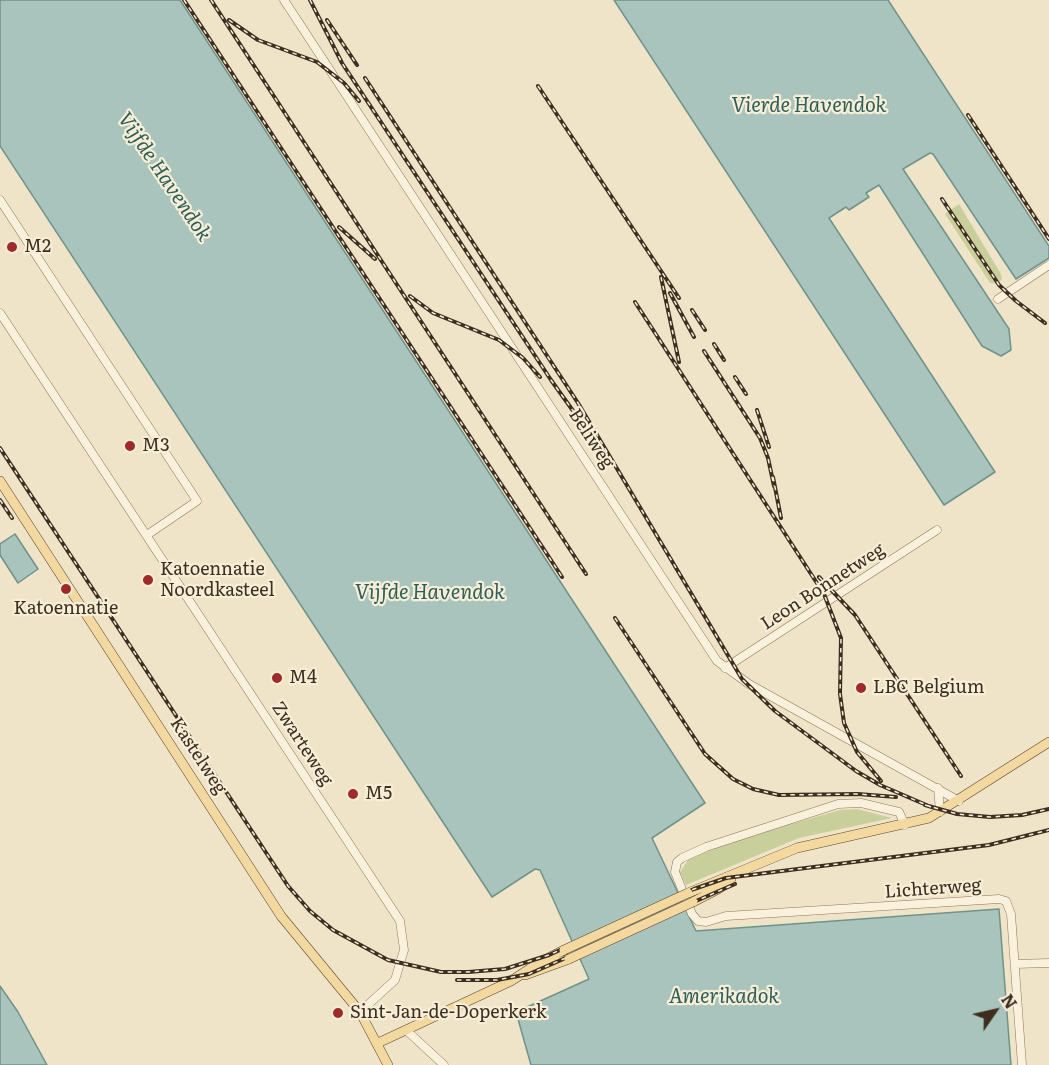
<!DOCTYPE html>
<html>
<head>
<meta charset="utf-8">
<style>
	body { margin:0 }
	#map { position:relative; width:1049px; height:1065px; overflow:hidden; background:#f0e4c8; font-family:Literata,serif }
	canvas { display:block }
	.north { position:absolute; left:965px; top:981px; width:60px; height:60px; -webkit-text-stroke:4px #f7eed8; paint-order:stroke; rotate:56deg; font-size:16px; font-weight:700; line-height:24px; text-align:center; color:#3d2e20 }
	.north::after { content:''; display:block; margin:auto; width:21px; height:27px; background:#3d2e20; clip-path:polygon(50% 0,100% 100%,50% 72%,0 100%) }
</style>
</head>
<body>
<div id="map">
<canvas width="1049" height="1065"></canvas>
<div class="north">N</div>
</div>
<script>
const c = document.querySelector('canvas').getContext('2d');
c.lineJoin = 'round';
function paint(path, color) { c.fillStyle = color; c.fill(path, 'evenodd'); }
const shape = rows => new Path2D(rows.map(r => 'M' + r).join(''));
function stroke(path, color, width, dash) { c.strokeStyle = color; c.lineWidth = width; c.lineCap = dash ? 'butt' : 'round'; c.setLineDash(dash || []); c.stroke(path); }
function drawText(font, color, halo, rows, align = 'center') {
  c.font = font + ' Literata,serif'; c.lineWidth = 4.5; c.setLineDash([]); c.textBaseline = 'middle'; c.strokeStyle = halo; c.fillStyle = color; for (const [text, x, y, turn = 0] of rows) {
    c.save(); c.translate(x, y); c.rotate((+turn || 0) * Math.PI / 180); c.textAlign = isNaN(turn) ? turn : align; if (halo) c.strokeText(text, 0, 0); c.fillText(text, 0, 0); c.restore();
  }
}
paint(shape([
	[959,204,1001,274,1002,279,997,284,990,283,945,214],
	[857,809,892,818,799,838,686,885,680,872,689,859,736,840,840,810]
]), '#c9cf9b');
const water = shape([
	[0,0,180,0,705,803,652,838,696,931,999,909,1011,1065,531,1065,516,1012,589,979,540,870,535,869,492,897,0,146,0,0],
	[614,0,888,0,1049,246,1049,258,1016,279,933,154,930,153,903,169,1009,329,1011,350,1001,356,982,346,879,185,866,193,869,197,849,210,846,207,829,218,995,472,944,505,614,0],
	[15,534,38,569,18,583,0,555,0,544,15,534],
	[0,986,18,1012,47,1065,0,1065,0,986]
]);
paint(water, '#a9c4bc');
stroke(water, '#6f938a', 1.5);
const minor = shape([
	[284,0,717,661,749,684,959,801],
	[0,200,197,501,147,535],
	[998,299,1049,265],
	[0,313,400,921,404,950,395,980,360,1012],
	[725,668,937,530],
	[938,788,940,812],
	[905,825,899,812,861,803,838,804,706,847,682,858,677,862,675,872,692,914,698,921,706,922,726,916,999,899,1006,901,1011,914,1022,1065],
	[1015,964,1049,963],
	[406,1030,444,1065]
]);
const major = shape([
	[0,481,281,916,360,1012,388,1065],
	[688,893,797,848,929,818,1049,742],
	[693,902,720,888,731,879],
	[525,975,569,959],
	[378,1043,511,981,537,964,564,950]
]);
stroke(minor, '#8d765c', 9);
stroke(major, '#5b4430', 10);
stroke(minor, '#faf1dc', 8);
stroke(major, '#f3d9a0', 9);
const rail = shape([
	[184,0,562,577],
	[211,0,586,574],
	[310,0,342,63,551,380,576,415],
	[229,20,258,40,317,62,344,83,359,101],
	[327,20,357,65],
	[365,78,578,403,742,679,775,711,856,771,880,785,931,807],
	[538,86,679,298],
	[968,115,1049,239],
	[942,199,999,285,1016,301,1045,323],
	[339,227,375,259],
	[661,277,679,362],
	[670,293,694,337],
	[410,296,433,313,499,340,523,358,540,377],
	[635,302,824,594,841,638,840,694,844,723,857,752,881,781],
	[692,310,705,330],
	[714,344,724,360],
	[704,351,760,438,768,458,774,486],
	[735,377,746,394],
	[757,410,769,447],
	[0,448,288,886,310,911,333,930,388,960,441,972,468,972,505,969,549,955,694,889,726,878,989,845,1049,830],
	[773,477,781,518],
	[0,500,12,518],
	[819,577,855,615,961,776],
	[615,618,705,754,733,779,753,789,779,795,858,794,896,797],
	[925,805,957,814,990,817,1022,815,1049,809],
	[457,980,497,980,529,974,735,884]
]);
stroke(rail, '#3d2e20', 4);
stroke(rail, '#f7eed8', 1.5, [4.5]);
const majorBridge = shape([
	[564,950,688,893],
	[569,959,693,902]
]);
stroke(majorBridge, '#5b4430', 10, []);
stroke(majorBridge, '#f3d9a0', 9);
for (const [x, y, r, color] of [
	[12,247,6,"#9e2a2b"],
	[130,446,6,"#9e2a2b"],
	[148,580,6,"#9e2a2b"],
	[66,589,6,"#9e2a2b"],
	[277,678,6,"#9e2a2b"],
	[861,688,6,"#9e2a2b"],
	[353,794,6,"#9e2a2b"],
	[338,1013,6,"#9e2a2b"]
]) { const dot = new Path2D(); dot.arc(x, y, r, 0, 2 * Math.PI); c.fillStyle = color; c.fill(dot); stroke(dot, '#f7eed8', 2); }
drawText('18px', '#3d2e20', '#f7eed8', [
	["M2",24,247],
	["M3",142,446],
	["Katoennatie",160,570],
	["Noordkasteel",160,591],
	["Katoennatie",66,609,"center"],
	["M4",289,678],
	["LBC Belgium",873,688],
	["M5",365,794],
	["Sint-Jan-de-Doperkerk",350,1013]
], 'left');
drawText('18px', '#3d2e20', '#f7eed8', [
	["Beliweg",591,439,57],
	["Leon Bonnetweg",823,587,-33],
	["Zwarteweg",302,744,57],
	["Kastelweg",198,756,57],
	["Lichterweg",933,889,-4]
]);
drawText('italic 20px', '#2f5d5a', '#f7eed8', [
	["Vierde Havendok",809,106],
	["Vijfde Havendok",164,177,56],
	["Vijfde Havendok",430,593],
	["Amerikadok",724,997]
]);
</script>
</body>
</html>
